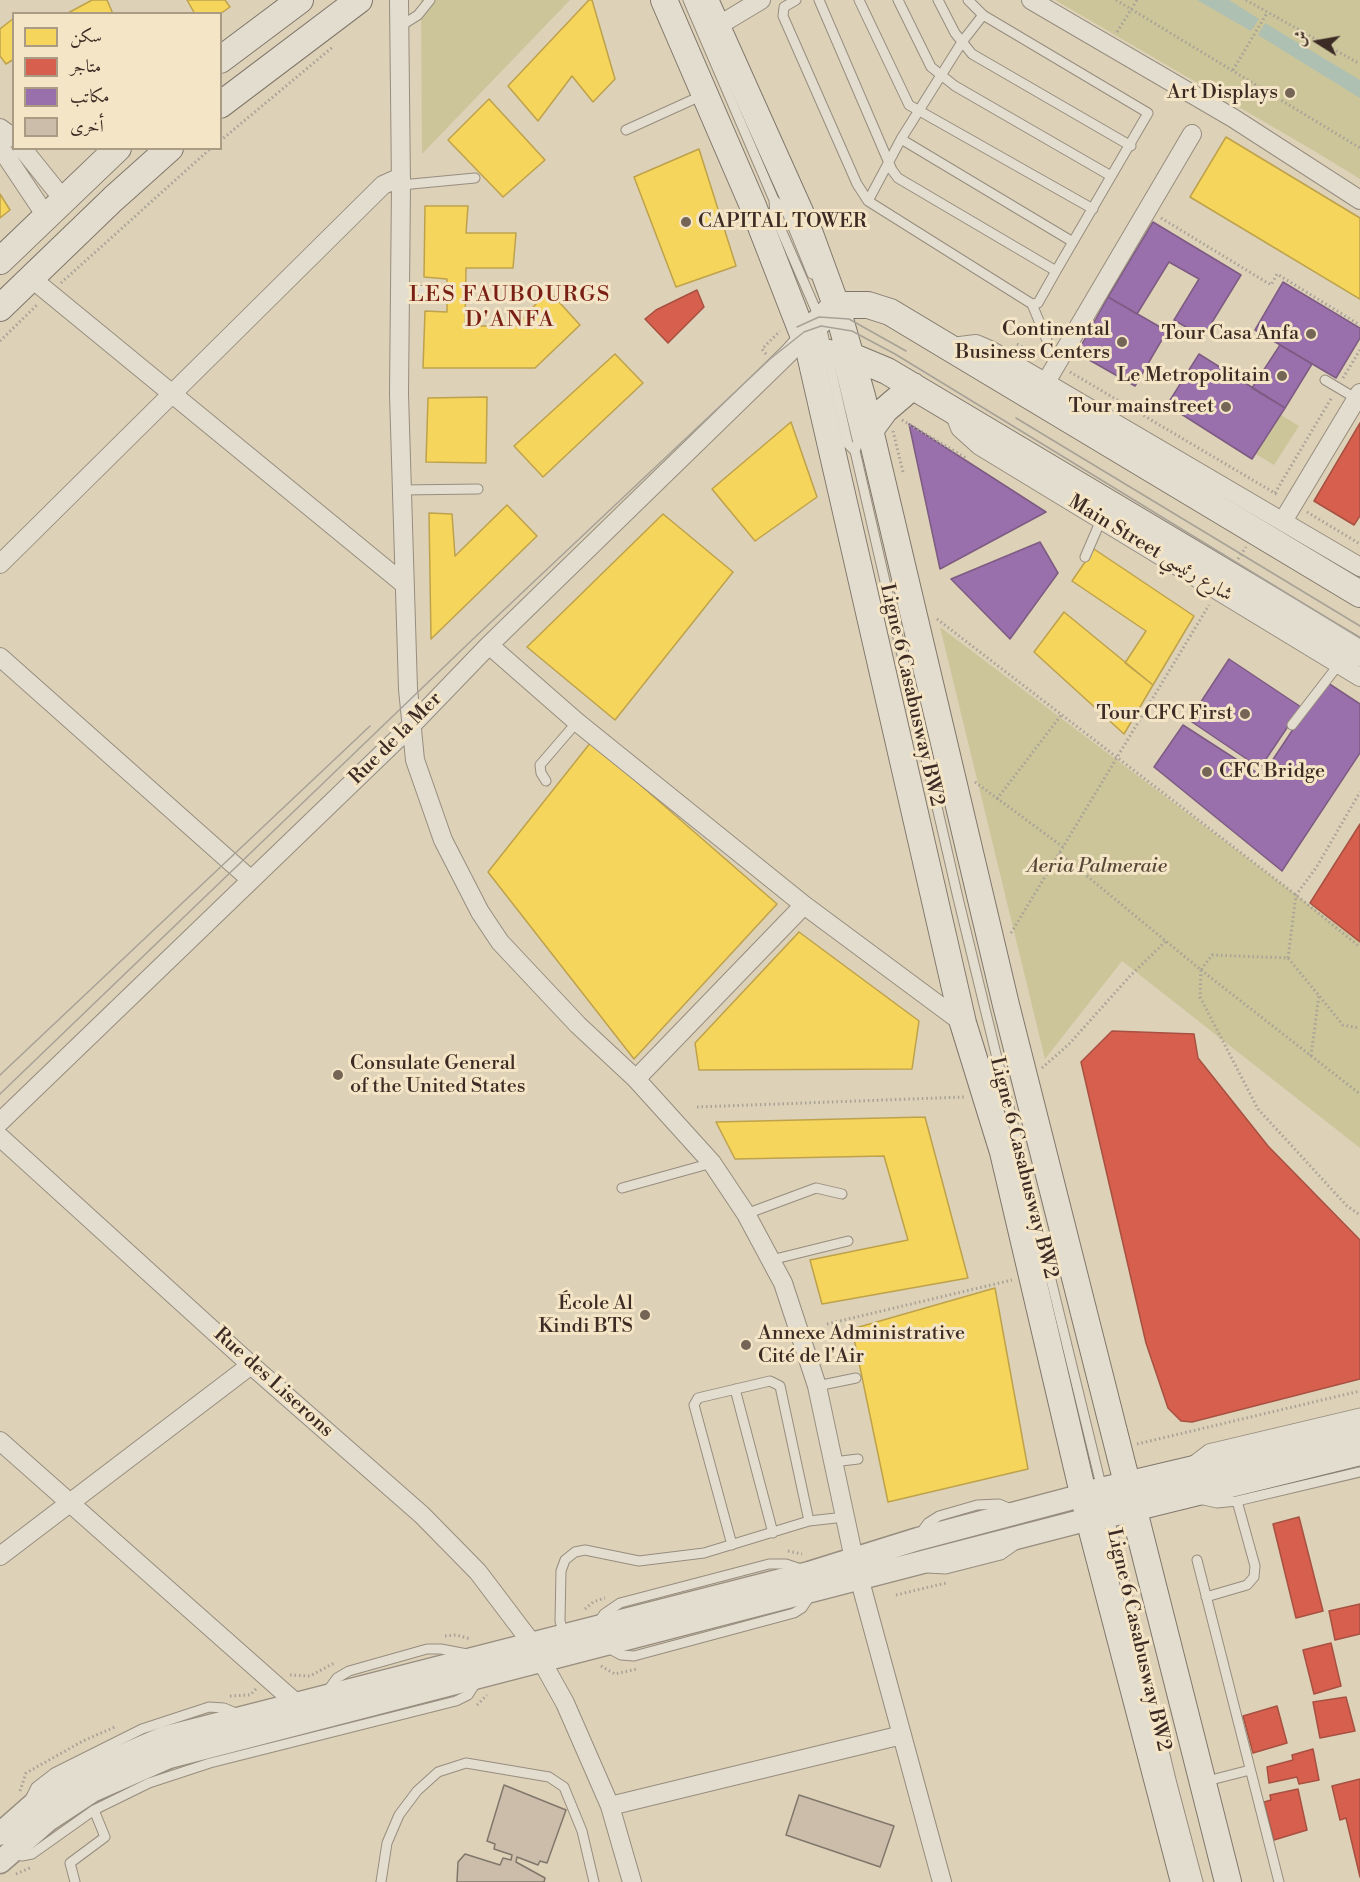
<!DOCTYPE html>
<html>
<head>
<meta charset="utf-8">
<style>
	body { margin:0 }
	#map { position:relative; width:1360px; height:1882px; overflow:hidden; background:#ddd1b7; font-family:"Libre Bodoni",Amiri,serif }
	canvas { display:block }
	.legend { position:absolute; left:12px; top:12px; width:210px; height:138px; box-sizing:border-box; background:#f3e5c6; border:2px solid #aa9b85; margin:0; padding:8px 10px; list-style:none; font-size:18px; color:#3c2b24 }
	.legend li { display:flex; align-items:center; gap:12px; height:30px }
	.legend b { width:30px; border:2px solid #aa9b85 }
	.north { position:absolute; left:1288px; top:12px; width:60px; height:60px; -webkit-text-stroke:4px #f3e5c6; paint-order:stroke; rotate:281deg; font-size:16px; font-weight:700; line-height:24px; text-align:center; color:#3c2b24 }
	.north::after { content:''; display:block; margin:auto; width:21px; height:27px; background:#3c2b24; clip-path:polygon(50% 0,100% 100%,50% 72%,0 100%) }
</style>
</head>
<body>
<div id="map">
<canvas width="1360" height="1882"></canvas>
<ul class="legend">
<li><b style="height:16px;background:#f6d55c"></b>سكن</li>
<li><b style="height:16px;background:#d6604d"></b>متاجر</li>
<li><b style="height:16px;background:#9970ab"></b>مكاتب</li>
<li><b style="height:16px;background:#ccbcaa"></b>أخرى</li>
</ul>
<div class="north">ش</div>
</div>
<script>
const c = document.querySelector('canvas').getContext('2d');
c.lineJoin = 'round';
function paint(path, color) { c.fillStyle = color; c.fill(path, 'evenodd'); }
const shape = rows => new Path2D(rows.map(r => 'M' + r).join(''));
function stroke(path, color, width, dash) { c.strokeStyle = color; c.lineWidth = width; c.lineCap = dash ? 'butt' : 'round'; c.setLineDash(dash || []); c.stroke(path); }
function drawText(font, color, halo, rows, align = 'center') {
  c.font = font + ' "Libre Bodoni",Amiri,serif'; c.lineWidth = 6; c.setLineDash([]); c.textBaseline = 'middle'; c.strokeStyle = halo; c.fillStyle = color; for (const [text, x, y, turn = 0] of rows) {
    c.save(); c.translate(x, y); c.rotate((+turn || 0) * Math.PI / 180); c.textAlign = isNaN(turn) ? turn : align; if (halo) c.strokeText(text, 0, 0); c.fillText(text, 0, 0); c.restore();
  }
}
paint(shape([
	[421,0,570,0,422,154],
	[1055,0,1360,0,1360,179,1316,152],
	[1281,415,1299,426,1274,465,1256,454],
	[940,627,1360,943,1360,1148,1122,961,1045,1059]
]), '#ccc59a');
paint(shape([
	[1197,0,1229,0,1259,19,1251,31],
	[1265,23,1360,80,1360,98,1258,35]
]), '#aec0b2');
const homes = shape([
	[92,0,107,0,113,14,68,13,92,0],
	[187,0,225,0,230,7,220,14,195,14,187,0],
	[589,0,592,0,615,79,593,102,572,76,538,121,508,86,589,0],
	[14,18,14,59,6,64,0,56,0,29,14,18],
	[489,99,545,160,503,197,448,140,489,99],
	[1226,137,1360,218,1360,299,1190,197,1226,137],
	[699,149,736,266,676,287,634,177,699,149],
	[0,194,10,210,0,218,0,194],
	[425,206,468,206,466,233,516,233,513,268,466,268,465,326,517,326,548,290,580,325,535,368,423,368,425,311,447,312,447,279,424,277,425,206],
	[615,354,643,383,543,477,514,446,615,354],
	[487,397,486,463,426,462,428,398,487,397],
	[791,422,817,497,755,541,712,489,791,422],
	[507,505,537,536,431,639,429,513,452,514,455,556,507,505],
	[663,514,733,572,615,720,527,647,663,514],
	[1094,549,1194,616,1153,685,1125,663,1146,631,1072,581,1094,549],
	[1064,612,1153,685,1124,734,1034,652,1064,612],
	[591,742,777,904,634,1059,488,872,591,742],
	[799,932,919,1021,912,1069,699,1070,695,1043,799,932],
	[925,1117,968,1278,822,1304,810,1260,908,1240,884,1156,735,1159,716,1122,925,1117],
	[995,1288,1028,1469,888,1502,852,1329,995,1288]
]);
paint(homes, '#f6d55c');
stroke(homes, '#bea24b', 1.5);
const shops = shape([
	[697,290,704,307,668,343,645,319,656,310,697,290],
	[1360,423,1360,516,1354,525,1314,501,1360,423],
	[1360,824,1360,942,1310,903,1360,824],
	[1112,1031,1194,1034,1198,1058,1268,1146,1360,1240,1360,1379,1192,1422,1181,1421,1168,1408,1146,1343,1081,1062,1112,1031],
	[1299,1517,1323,1611,1296,1618,1273,1524,1299,1517],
	[1360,1604,1360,1634,1335,1640,1329,1611,1360,1604],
	[1331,1643,1341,1686,1314,1694,1303,1650,1331,1643],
	[1346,1697,1355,1731,1320,1738,1313,1702,1346,1697],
	[1277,1706,1287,1743,1253,1753,1243,1716,1277,1706],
	[1313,1749,1319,1780,1299,1784,1297,1777,1269,1783,1267,1767,1293,1760,1292,1755,1313,1749],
	[1360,1779,1360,1877,1346,1818,1340,1820,1332,1786,1360,1779],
	[1298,1789,1307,1830,1274,1840,1264,1802,1271,1800,1270,1795,1298,1789]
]);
paint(shops, '#d6604d');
stroke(shops, '#a85041', 1.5);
const offices = shape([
	[1153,222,1241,275,1203,337,1174,320,1199,279,1169,262,1137,314,1108,297,1153,222],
	[1283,282,1360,328,1360,338,1336,378,1255,330,1283,282],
	[1108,297,1167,331,1135,386,1077,353,1108,297],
	[1280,345,1312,364,1285,408,1252,388,1280,345],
	[1199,354,1285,408,1252,459,1167,405,1199,354],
	[909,424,1046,512,940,569,909,424],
	[1040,542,1058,573,1010,639,951,579,1040,542],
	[1229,659,1301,707,1260,768,1189,720,1229,659],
	[1325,681,1360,704,1360,753,1282,871,1154,767,1183,725,1262,776,1325,681]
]);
paint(offices, '#9970ab');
stroke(offices, '#7d5b82', 1.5);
const building = shape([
	[504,1785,566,1810,547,1863,540,1861,538,1865,517,1857,516,1862,545,1878,544,1882,457,1882,458,1862,465,1854,500,1865,503,1858,511,1860,512,1855,494,1849,495,1844,487,1841,504,1785],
	[799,1795,894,1826,880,1867,786,1835,799,1795]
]);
paint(building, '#ccbcaa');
stroke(building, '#80776b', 1.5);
const service = shape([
	[688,0,774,200,775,216,819,317,848,444,855,451],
	[796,0,784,7,783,16,857,184,868,201,1032,304,1038,303,1056,271,898,178,892,170,819,0],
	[859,0,909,105,1093,209],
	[898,0,931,67,955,86,1111,176],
	[938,0,955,33,972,54,1131,146],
	[968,0,983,15,1148,113,1056,271],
	[399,27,418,15,430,0],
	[626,130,703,95],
	[901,139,1073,242],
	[401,185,475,178],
	[774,200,786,210,812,274],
	[868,201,901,139,962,42,983,15],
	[400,290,441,291],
	[1032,304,1057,365],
	[837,356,858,443,855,451,958,898,1102,1489],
	[1325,380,1357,399],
	[402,490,478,489],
	[1085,557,1101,520],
	[1292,725,1339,664],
	[546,781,541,773,540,765,577,722],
	[622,1188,712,1163],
	[746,1214,816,1188,842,1194],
	[771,1260,848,1241],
	[817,1386,856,1378],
	[735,1389,773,1533],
	[833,1462,858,1459],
	[1191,1462,1208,1449,1360,1413],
	[1199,1499,1217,1503,1237,1501,1360,1472],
	[1109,1517,1171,1780,1198,1882],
	[920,1534,928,1523,939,1516,977,1505,999,1504,1013,1510],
	[732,1545,694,1405,698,1398,770,1381,780,1386,809,1521,845,1517],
	[1197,1560,1279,1882],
	[927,1568,946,1569,1001,1555,1018,1543],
	[1206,1597,1247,1585,1254,1577,1255,1566,1237,1501],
	[598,1623,604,1614,620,1603,769,1564,786,1564,801,1569],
	[564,1635,560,1621,561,1571,565,1560,575,1552,585,1550,639,1561,704,1553,809,1521],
	[606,1647,621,1655,634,1656,794,1613,802,1608,810,1596],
	[326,1693,337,1678,349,1671,427,1649,441,1649,467,1654],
	[1203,1782,1250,1770],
	[29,1801,36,1787,54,1773,142,1729,209,1707,224,1708,238,1714],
	[15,1851,22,1856,32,1854,94,1810,149,1783,210,1763,456,1701,468,1695,477,1681],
	[75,1882,70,1863,105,1837,94,1810],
	[381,1882,387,1843,399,1815,417,1791,438,1772,466,1763,549,1777,564,1787,582,1831,594,1882]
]);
const minor = shape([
	[399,0,401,185,399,394,408,689,415,760,443,840,480,912,500,942,578,1025,636,1079,712,1163,746,1214,783,1283,817,1386,854,1559,942,1882],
	[1031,0,1233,118,1360,200],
	[716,27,761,0],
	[0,128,14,138],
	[0,147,46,216],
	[22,148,63,199],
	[31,278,404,584],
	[952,347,976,344,990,350,1360,567],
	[1046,382,1192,134],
	[953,410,960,428,980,446,1360,677],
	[1283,521,1360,393],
	[0,564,383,185,401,177],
	[489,645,577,722,804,905,963,1023],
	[0,657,250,879],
	[636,1079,804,905],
	[0,1122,411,726,489,645,789,353,805,335],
	[0,1137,251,1365,422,1515,478,1572,531,1642,565,1703,610,1806,632,1882],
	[0,1441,296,1703],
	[0,1556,251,1365],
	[610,1806,902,1735]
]);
const tertiary = shape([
	[0,1834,35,1803,82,1773,163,1738,809,1573,918,1539,1084,1495],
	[0,1862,48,1820,92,1791,169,1757,1089,1519]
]);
const secondary = shape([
	[664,0,753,206,809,350,963,1023,1003,1152,1089,1519,1184,1882],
	[705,0,810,234,836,305,862,396,1006,1005,1228,1882],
	[220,60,300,0],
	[220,105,359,0],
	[0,261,118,148],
	[0,308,113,199,170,148],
	[805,335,836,305,868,305,890,312,1360,594],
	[809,350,851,356,887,371,1360,653],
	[871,429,885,410,913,386],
	[1084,1495,1360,1430],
	[1089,1519,1360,1452]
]);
stroke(service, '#978d7e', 11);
stroke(minor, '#978d7e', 20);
stroke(tertiary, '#978d7e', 25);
stroke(secondary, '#80776b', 28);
stroke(shape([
	[1116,0,1360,148],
	[1246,0,1360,64],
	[1117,32,1137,0],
	[1233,70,1267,13],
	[220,141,334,46],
	[1161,218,1271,285,1277,274,1360,325],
	[61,283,211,148],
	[0,341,38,304],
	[1017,344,1040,356],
	[766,354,762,349,780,331],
	[1070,372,1278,495],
	[1343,378,1360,350],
	[902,420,966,458],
	[893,431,903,472],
	[1275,493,1332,397],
	[1307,512,1360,544],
	[1238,559,1246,547],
	[937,619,1296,895,1360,947],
	[975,782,1063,847],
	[997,799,1062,714],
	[1059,853,1201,970,1212,955,1288,958,1343,1025,1360,1028],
	[1011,933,1209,605],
	[1288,958,1296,895,1316,868,1360,792],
	[1201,970,1200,997,1258,1109,1347,1206,1360,1215],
	[1201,970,1360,1094],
	[1311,1056,1319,995],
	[1042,1068,1070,1043,1130,976,1166,941],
	[697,1107,964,1097],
	[827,1324,1012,1280],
	[1137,1444,1360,1391],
	[788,1551,802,1554],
	[896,1595,946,1583],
	[585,1609,593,1602,605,1598],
	[445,1636,456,1635,471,1639],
	[601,1666,615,1674,637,1669],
	[290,1675,310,1676,336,1662],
	[230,1696,250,1695,256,1689],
	[477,1705,487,1695],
	[20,1791,26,1773,83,1741,117,1726],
	[16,1874,32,1867]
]), '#a7a197', 3, [1.5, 3]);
stroke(service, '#e3ddd0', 9);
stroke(minor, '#e3ddd0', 18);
stroke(tertiary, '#e3ddd0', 22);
stroke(secondary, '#e3ddd0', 26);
stroke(shape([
	[797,327,819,317,849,319,906,351],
	[1016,418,1360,626],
	[0,1075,370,726],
	[0,1094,472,640,770,359,804,332,821,326,852,331,895,354,1360,638]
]), '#a7a197', 1.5);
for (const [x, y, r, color] of [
	[1290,93,6,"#746557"],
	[686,222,6,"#746557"],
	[1311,334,6,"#746557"],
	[1122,342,6,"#746557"],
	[1282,376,6,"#746557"],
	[1226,407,6,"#746557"],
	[1245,714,6,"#746557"],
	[1207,772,6,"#746557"],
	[338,1075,6,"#746557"],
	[645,1315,6,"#746557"],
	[746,1345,6,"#746557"]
]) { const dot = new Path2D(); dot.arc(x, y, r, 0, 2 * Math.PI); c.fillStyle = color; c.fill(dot); stroke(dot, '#f3e5c6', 2); }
drawText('20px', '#3c2b24', '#f3e5c6', [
	["Art Displays",1278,93],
	["CAPITAL TOWER",698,222,"left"],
	["Continental",1110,330],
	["Business Centers",1110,353],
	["Tour Casa Anfa",1299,334],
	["Le Metropolitain",1270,376],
	["Tour mainstreet",1214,407],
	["Tour CFC First",1233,714],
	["CFC Bridge",1219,772,"left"],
	["Consulate General",350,1064,"left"],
	["of the United States",350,1087,"left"],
	["École Al",633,1304],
	["Kindi BTS",633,1327],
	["Annexe Administrative",758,1334,"left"],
	["Cité de l'Air",758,1357,"left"]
], 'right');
drawText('20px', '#3c2b24', '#f3e5c6', [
	["Main Street شارع رئيسي",1150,549,31],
	["Ligne 6 Casabusway BW2",911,695,77],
	["Rue de la Mer",396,739,-45],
	["Ligne 6 Casabusway BW2",1023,1168,76],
	["Rue des Liserons",273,1383,42],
	["Ligne 6 Casabusway BW2",1138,1640,77]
]);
drawText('italic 20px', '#564837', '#f3e5c6', [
	["Aeria Palmeraie",1097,867]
]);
c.letterSpacing = '1.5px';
drawText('22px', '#7a1f14', '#f3e5c6', [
	["LES FAUBOURGS",510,296],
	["D'ANFA",510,321]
]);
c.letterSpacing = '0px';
</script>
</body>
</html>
